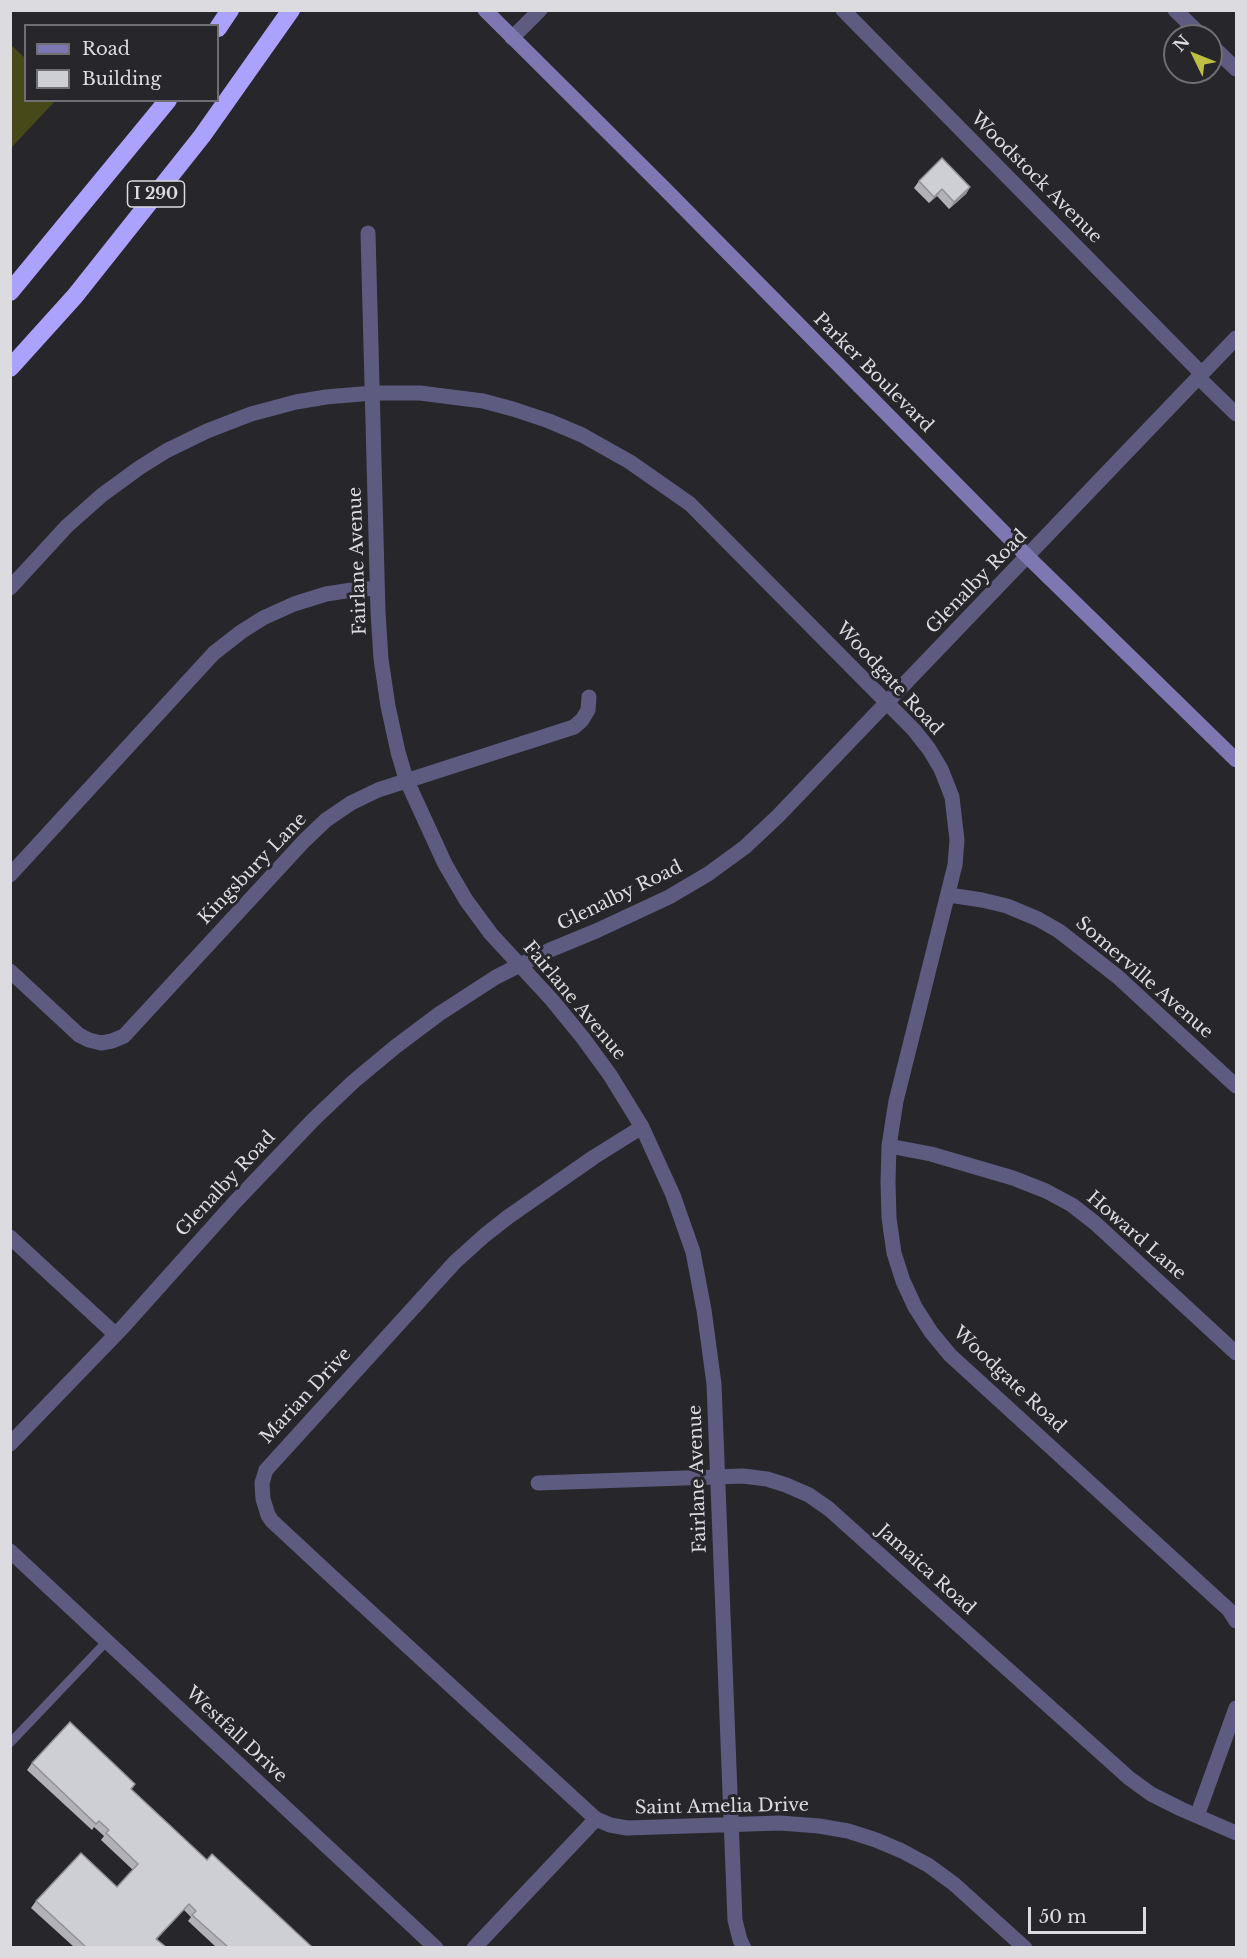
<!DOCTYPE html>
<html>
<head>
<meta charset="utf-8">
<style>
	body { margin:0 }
	#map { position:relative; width:1247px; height:1958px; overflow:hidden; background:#26262b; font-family:"Libre Baskerville",serif }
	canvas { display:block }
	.frame { position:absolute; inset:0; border:12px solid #dcdce0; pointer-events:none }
	.legend { position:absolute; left:24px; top:24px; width:195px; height:78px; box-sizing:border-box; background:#26262b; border:2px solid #6f6f73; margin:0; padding:8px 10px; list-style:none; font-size:18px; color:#dcdce0 }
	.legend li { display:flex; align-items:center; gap:12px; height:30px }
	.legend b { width:30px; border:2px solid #6f6f73 }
	.north { position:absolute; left:1163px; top:24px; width:60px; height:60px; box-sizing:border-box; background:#26262b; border:2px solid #6f6f73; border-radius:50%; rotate:313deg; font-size:16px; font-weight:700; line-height:24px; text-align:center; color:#dcdce0 }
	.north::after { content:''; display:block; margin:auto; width:21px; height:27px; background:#bdbf42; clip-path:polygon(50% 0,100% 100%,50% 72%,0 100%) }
	.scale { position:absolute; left:1028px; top:1907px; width:118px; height:27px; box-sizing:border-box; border:3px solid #dcdce0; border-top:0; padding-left:8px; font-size:18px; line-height:21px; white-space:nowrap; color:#dcdce0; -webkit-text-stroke:4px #26262b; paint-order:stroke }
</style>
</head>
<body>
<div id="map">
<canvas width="1247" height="1958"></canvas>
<div class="frame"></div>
<ul class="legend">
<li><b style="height:8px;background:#7d78b2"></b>Road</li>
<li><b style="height:16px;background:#ceced5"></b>Building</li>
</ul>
<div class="north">N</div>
<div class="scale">50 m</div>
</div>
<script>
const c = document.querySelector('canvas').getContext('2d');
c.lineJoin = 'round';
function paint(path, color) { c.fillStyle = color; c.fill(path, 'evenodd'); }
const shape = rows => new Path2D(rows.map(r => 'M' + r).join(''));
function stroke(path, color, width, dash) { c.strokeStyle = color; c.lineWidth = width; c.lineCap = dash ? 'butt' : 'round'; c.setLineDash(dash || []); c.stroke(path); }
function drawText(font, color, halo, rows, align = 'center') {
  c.font = font + ' "Libre Baskerville",serif'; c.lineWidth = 6; c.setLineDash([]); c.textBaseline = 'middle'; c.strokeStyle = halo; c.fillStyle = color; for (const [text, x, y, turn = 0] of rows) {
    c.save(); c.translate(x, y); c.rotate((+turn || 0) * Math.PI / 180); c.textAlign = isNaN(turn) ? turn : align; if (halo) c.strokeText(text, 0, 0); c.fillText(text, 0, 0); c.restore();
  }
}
paint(shape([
	[10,44,25,58,26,100,55,101,11,148]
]), '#484918');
stroke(shape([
	[10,1743,107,1641]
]), '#5d5b7f', 9);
stroke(shape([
	[843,10,1202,374],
	[1175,10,1202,36],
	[512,38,540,10],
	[1211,45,1236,69],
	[368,233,378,612,381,659,388,706,398,752,406,779,445,864,466,900,491,934,552,1000,583,1038,610,1075,642,1127,673,1195,693,1252,704,1310,714,1384,735,1920,740,1940,744,1948],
	[1198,377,1236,414],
	[10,588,67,526,102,495,139,468,166,451,207,431,251,414,296,402,326,397,373,393,420,393,483,401,513,409,549,421,582,435,630,462,690,504,914,730,929,749,941,769,952,797,957,840,955,865,896,1101,889,1146,888,1182,889,1218,894,1253,903,1281,915,1307,931,1332,950,1355,1229,1610,1236,1621],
	[10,875,214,653,241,632,263,618,294,604,326,594,352,590,377,588],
	[949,895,982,900,1007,906,1038,919,1059,931,1118,977,1236,1086],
	[10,971,79,1035,89,1040,101,1043,112,1041,124,1036,304,841,326,820,351,803,378,790,574,727,582,720,588,710,589,697],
	[642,1127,594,1157,508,1217,485,1235,455,1262,266,1470,262,1483,263,1499,268,1515,272,1521,329,1574,596,1819,610,1825,627,1828,780,1823,819,1826,848,1831,876,1840,902,1851,928,1865,954,1884,1025,1948],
	[889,1146,931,1154,1013,1178,1046,1191,1072,1205,1095,1223,1236,1353],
	[10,1237,115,1334],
	[10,1444,123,1327,235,1202,313,1120,353,1082,395,1047,439,1014,496,977,550,950,596,931,669,897,708,874,745,847,778,816,1236,338],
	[538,1483,743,1476,767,1479,786,1485,809,1495,829,1509,1129,1778,1151,1794,1181,1809,1236,1833],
	[10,1551,436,1948],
	[1197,1816,1236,1708],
	[474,1948,596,1819]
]), '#5d5b7f', 15);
stroke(shape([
	[485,10,665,189,1028,557,1236,760]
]), '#7d78b2', 15);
stroke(shape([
	[218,28,230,10],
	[10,292,168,100],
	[10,368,75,296,202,136,291,10]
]), '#aaa2fc', 18);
paint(shape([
	[919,181,970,187,966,194,949,209,937,196,929,203,914,188],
	[32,1763,135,1784,131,1789,207,1860,312,1947,216,1947,188,1921,191,1917,184,1910,157,1939,166,1947,74,1947,31,1908,36,1901,117,1887,133,1870,101,1840,104,1836,94,1827,92,1830,27,1770]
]), '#b1b1b7');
paint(shape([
	[970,187,966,194,949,209,954,202],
	[942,189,937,196,929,203,934,197],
	[189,1904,184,1910,151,1945,156,1939]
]), '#909095');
const building = shape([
	[942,158,970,187,954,202,942,189,934,197,919,181,942,158],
	[70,1722,135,1784,131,1789,207,1860,212,1854,312,1947,228,1947,192,1915,196,1911,189,1904,156,1939,166,1947,86,1947,36,1901,81,1853,117,1887,138,1864,106,1833,109,1830,99,1821,96,1824,32,1763,70,1722]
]);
paint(building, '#ceced5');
stroke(building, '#909095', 1.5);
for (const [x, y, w] of [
	[156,194,57]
]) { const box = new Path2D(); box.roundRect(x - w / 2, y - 13, w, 26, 4.5); c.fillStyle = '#26262b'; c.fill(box); stroke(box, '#dcdce0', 1.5); }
drawText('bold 16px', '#dcdce0', null, [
	["I 290",156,194]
]);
drawText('18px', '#dcdce0', '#26262b', [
	["Woodstock Avenue",1036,178,45],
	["Parker Boulevard",873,373,45],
	["Fairlane Avenue",358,561,-92],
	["Glenalby Road",977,582,-46],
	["Woodgate Road",889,679,47],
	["Kingsbury Lane",253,869,-46],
	["Glenalby Road",620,896,-26],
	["Somerville Avenue",1144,978,41],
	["Fairlane Avenue",574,1001,50],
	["Glenalby Road",226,1184,-47],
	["Howard Lane",1136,1236,41],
	["Woodgate Road",1009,1380,43],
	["Marian Drive",306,1396,-47],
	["Fairlane Avenue",698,1479,-92],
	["Jamaica Road",926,1570,42],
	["Westfall Drive",236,1735,43],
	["Saint Amelia Drive",722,1807,-1]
]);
</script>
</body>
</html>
